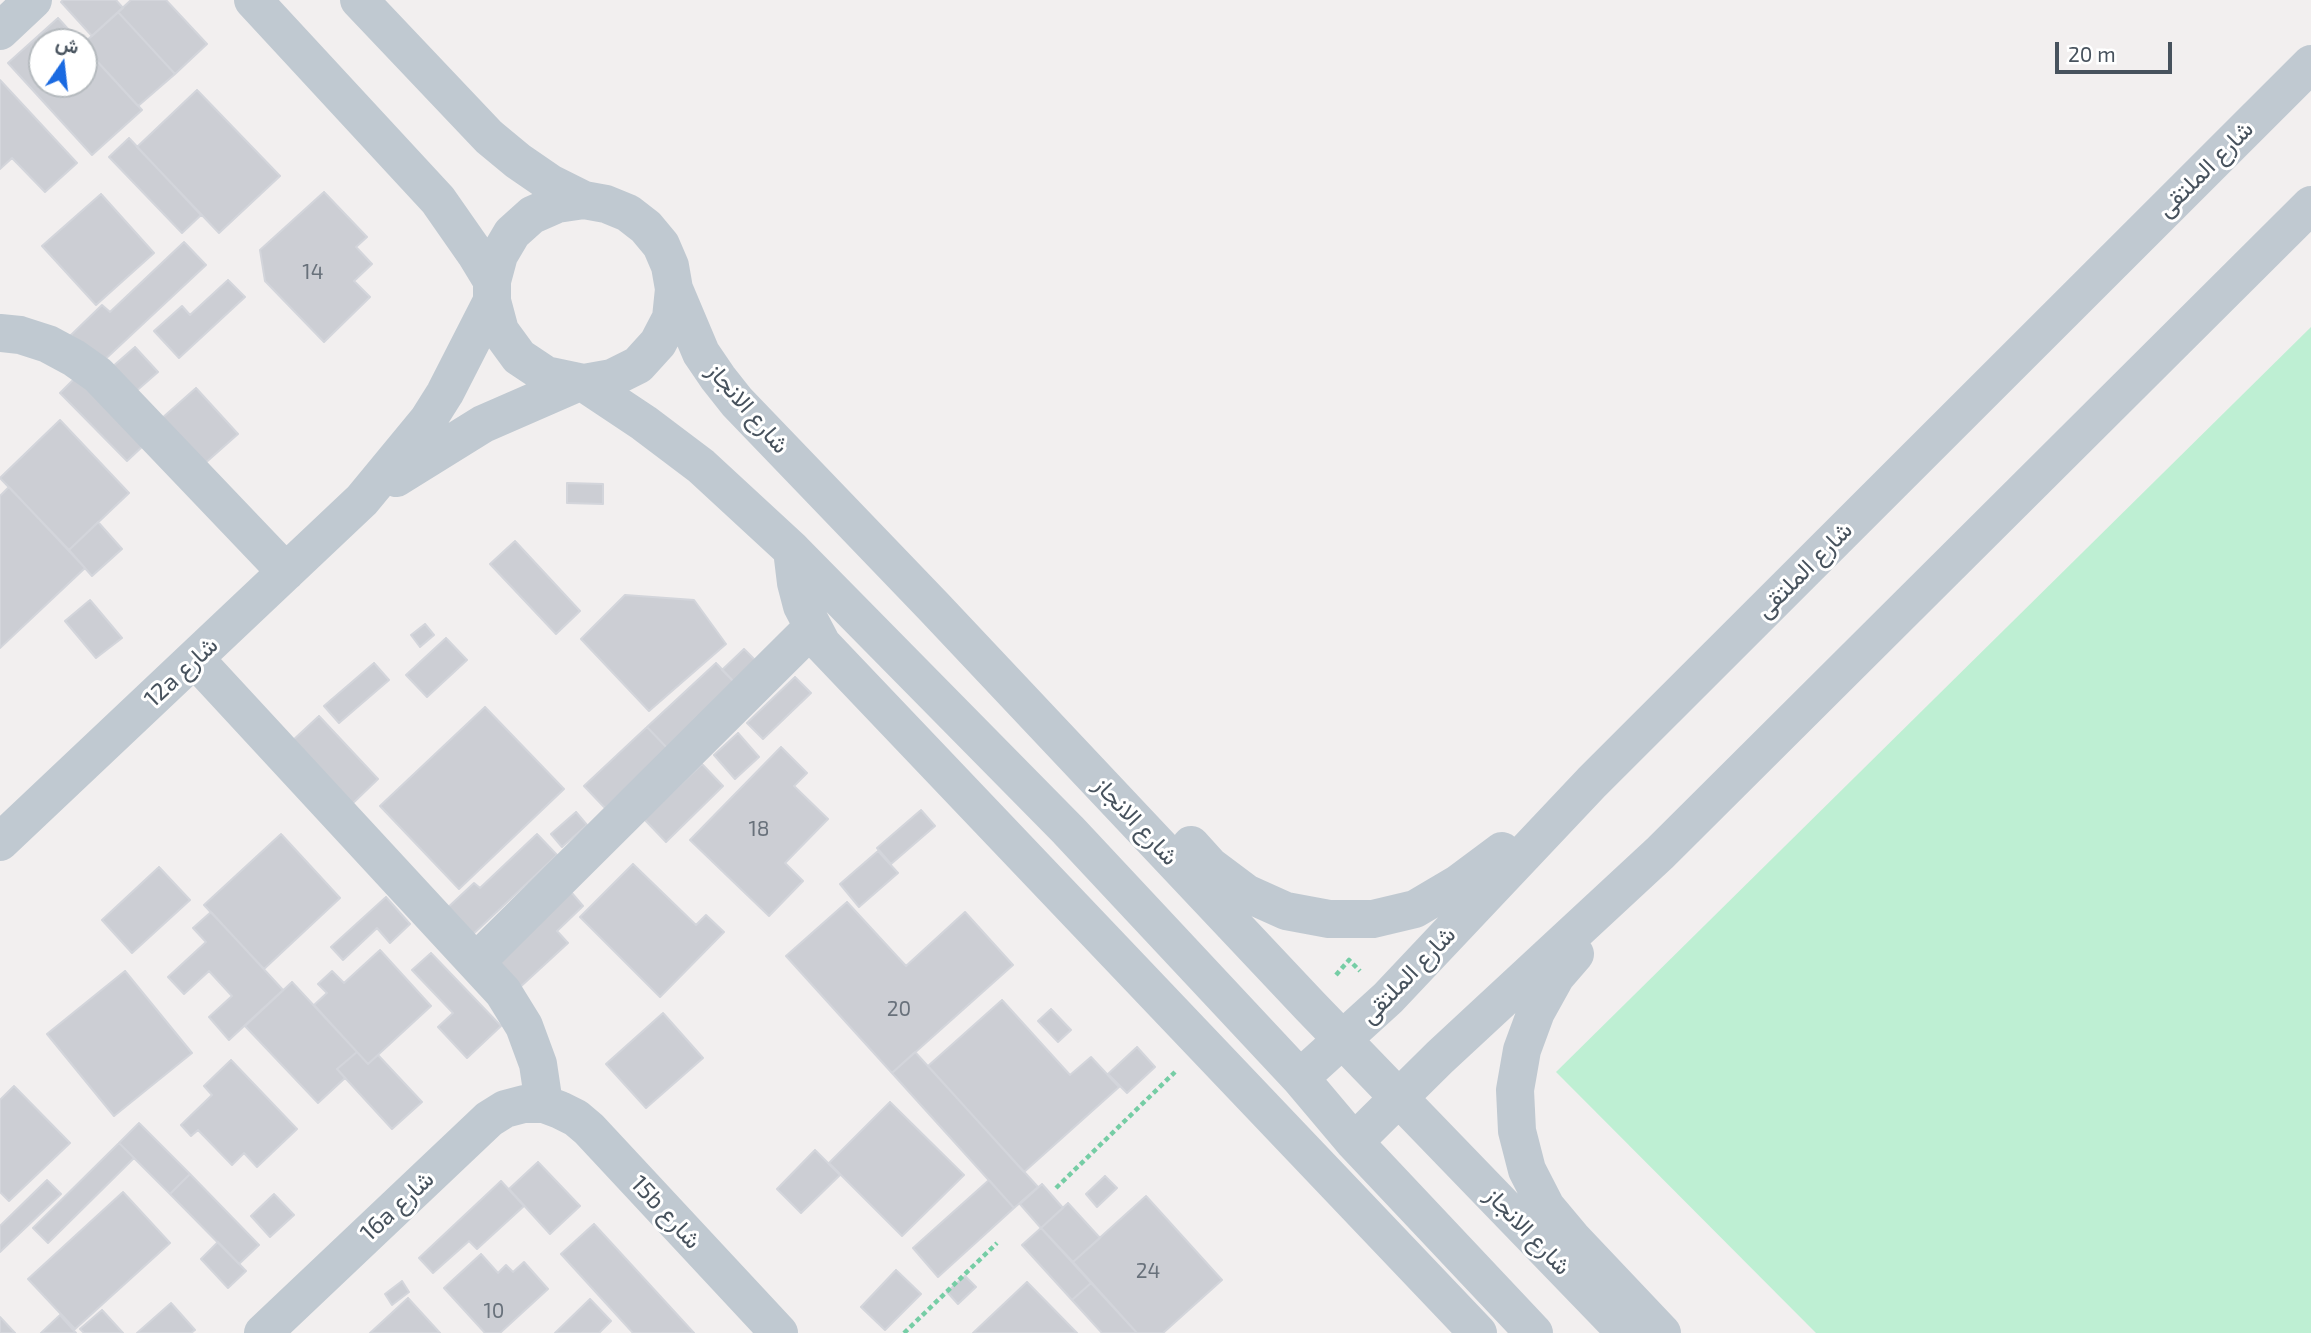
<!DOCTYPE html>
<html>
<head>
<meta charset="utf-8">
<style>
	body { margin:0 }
	#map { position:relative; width:2311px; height:1333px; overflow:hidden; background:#f2efef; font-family:"Exo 2",Vazirmatn,sans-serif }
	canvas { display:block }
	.north { position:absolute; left:28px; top:28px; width:70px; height:70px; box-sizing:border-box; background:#fff; border:2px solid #b5babe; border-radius:50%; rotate:14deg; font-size:19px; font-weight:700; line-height:28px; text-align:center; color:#47525d }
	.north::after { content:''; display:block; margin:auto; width:24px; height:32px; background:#1a6ae1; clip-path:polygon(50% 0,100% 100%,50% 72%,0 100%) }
	.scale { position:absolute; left:2055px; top:42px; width:117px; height:32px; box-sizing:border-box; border:4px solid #47525d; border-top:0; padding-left:9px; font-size:21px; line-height:24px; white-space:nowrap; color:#47525d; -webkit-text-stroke:5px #fff; paint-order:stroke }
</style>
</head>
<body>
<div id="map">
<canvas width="2311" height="1333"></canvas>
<div class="north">ش</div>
<div class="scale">20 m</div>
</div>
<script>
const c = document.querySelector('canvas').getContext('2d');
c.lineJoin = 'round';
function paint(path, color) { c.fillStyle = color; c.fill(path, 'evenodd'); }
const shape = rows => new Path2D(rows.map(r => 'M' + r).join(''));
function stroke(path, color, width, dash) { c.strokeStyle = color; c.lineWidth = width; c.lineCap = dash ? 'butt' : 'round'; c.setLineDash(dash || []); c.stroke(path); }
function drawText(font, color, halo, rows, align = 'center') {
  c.font = font + ' "Exo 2",Vazirmatn,sans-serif'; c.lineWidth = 6; c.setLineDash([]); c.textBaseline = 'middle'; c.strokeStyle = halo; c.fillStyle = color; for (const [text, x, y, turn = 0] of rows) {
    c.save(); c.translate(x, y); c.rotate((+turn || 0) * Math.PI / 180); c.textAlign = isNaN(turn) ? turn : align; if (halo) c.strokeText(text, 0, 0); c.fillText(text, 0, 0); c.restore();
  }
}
paint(shape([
	[2311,327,2311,1333,1816,1333,1556,1072]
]), '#beefd3');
const building = shape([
	[63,0,116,0,123,8,92,36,61,2,63,0],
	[131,0,166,0,207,44,175,74,118,12,131,0],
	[118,12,175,74,138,106,84,47,84,43,118,12],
	[58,18,80,42,42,42,42,84,84,84,84,47,142,110,92,155,8,63,58,18],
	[0,80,77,163,45,192,12,158,0,169,0,80],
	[197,90,280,176,219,233,137,147,197,90],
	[129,138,201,215,182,233,109,157,129,138],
	[324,192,367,237,356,247,372,264,354,281,370,297,324,342,265,281,260,250,324,192],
	[101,194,154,253,96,305,42,246,101,194],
	[184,242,206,265,99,365,71,335,102,305,110,312,184,242],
	[228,280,245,297,179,358,154,331,182,306,190,315,228,280],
	[135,347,158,372,134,393,111,368,135,347],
	[76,377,144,445,127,461,60,393,76,377],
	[196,388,238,434,203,465,161,419,196,388],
	[60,420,129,493,69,550,0,478,60,420],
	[567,483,603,484,603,504,567,503,567,483],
	[9,487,85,568,0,648,0,496,9,487],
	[98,522,122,549,92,576,69,550,98,522],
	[515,541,580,611,556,634,490,564,515,541],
	[625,595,694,600,726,644,649,711,581,639,625,595],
	[90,600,122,638,96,658,65,621,90,600],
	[425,624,434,635,420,647,411,635,425,624],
	[446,638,467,660,427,697,406,675,446,638],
	[744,649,759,664,737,685,722,670,744,649],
	[374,663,389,680,339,723,324,706,374,663],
	[716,663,737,685,668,749,647,727,716,663],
	[795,677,811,693,763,739,747,723,795,677],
	[485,707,564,789,459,889,380,806,485,707],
	[319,716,378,779,351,805,291,742,319,716],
	[647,727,668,749,605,808,584,786,647,727],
	[738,733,759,757,735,779,714,755,738,733],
	[781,747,807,773,794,786,828,819,785,863,803,881,769,916,690,840,781,747],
	[702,764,723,786,666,842,644,819,702,764],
	[921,810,935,826,891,864,877,848,921,810],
	[576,812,587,825,562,847,551,834,576,812],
	[281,834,340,898,264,969,204,905,281,834],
	[537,834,557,855,469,938,443,912,474,883,480,888,537,834],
	[878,851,898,873,859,907,840,884,878,851],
	[633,864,696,925,706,915,724,932,660,997,580,917,633,864],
	[159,867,190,900,132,953,102,920,159,867],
	[571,892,583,906,557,931,568,943,518,989,493,963,571,892],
	[386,897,410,924,390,943,377,928,343,960,331,947,386,897],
	[847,902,906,966,965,912,1013,965,892,1073,786,956,847,902],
	[211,912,283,990,229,1040,209,1017,232,996,209,971,184,994,168,977,206,942,193,928,211,912],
	[380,950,431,1006,368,1064,314,1005,327,993,318,984,332,971,344,983,380,950],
	[431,953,501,1026,467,1058,438,1027,453,1013,412,970,431,953],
	[125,971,192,1053,114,1116,47,1034,125,971],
	[292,982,357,1052,337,1069,345,1078,318,1103,245,1026,292,982],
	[1002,1000,1070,1075,1091,1057,1119,1087,1024,1172,928,1066,1002,1000],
	[1051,1009,1071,1030,1058,1042,1038,1021,1051,1009],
	[663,1013,703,1058,646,1108,606,1064,663,1013],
	[1137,1047,1155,1067,1127,1093,1108,1074,1137,1047],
	[357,1052,368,1064,378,1055,422,1102,392,1129,337,1069,357,1052],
	[915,1052,1038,1187,1014,1208,892,1073,915,1052],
	[231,1060,297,1129,257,1167,244,1153,232,1165,198,1130,191,1136,181,1125,212,1095,204,1086,231,1060],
	[14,1086,70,1143,9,1201,0,1192,0,1100,14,1086],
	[890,1102,964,1175,902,1236,829,1163,890,1102],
	[139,1123,190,1174,170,1194,119,1143,139,1123],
	[119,1143,134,1158,48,1243,33,1228,119,1143],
	[815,1150,840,1175,801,1213,777,1189,815,1150],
	[538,1162,580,1206,550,1234,509,1189,538,1162],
	[190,1174,259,1245,239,1264,170,1194,190,1174],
	[1105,1176,1117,1188,1097,1207,1086,1194,1105,1176],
	[47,1180,61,1194,0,1252,0,1226,47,1180],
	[989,1180,1014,1208,938,1277,913,1248,989,1180],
	[501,1181,524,1206,477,1249,469,1241,433,1273,419,1258,501,1181],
	[1042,1184,1063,1208,1041,1228,1020,1204,1042,1184],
	[123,1192,170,1243,75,1329,28,1279,123,1192],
	[274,1194,294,1215,270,1237,251,1216,274,1194],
	[1146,1196,1222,1280,1163,1333,1137,1333,1073,1262,1146,1196],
	[1068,1203,1100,1238,1073,1262,1041,1228,1068,1203],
	[594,1224,694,1333,633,1333,561,1254,594,1224],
	[1041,1228,1091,1283,1072,1300,1022,1245,1041,1228],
	[218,1242,246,1271,228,1288,201,1259,218,1242],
	[481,1254,498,1273,506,1265,513,1272,524,1262,548,1289,500,1333,485,1333,444,1288,481,1254],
	[896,1270,921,1294,885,1330,861,1307,896,1270],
	[965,1276,976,1287,958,1304,947,1292,965,1276],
	[402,1281,409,1292,392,1305,385,1294,402,1281],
	[1027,1282,1077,1333,973,1333,1027,1282],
	[1091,1283,1137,1333,1102,1333,1072,1300,1091,1283],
	[408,1298,440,1333,370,1333,408,1298],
	[590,1299,611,1321,599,1333,555,1333,590,1299],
	[171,1303,195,1330,191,1333,137,1333,171,1303],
	[102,1310,123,1333,84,1333,80,1329,102,1310],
	[60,1315,76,1333,41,1333,60,1315],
	[0,1317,15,1333,0,1333,0,1317]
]);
paint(building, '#ccced4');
stroke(building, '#d3d5db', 2);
stroke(shape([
	[1336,975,1349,960,1360,971],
	[1056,1188,1175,1072],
	[904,1333,997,1243]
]), '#76cda5', 4.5, [5, 3.5]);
stroke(shape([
	[253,0,438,200,475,253,492,281],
	[359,0,489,137,518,161,550,183,584,200,606,204,628,213,646,227,661,245,670,266,674,289,671,318,658,343,638,365,612,378,584,383,546,375,519,357,500,331,492,301,492,281,499,255,512,233,532,215,557,204,584,200],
	[0,31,33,0],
	[674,289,701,353,718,378,737,402,934,607,1310,1006,1626,1333],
	[0,333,20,335,48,344,74,358,98,375,286,572],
	[584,383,644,423,701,466,792,550,1068,830,1300,1078,1354,1142,1534,1333],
	[396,478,483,424,577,383],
	[792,550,796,583,802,606,822,644,1478,1333],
	[195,659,503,992,524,1026,538,1064,544,1104],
	[0,842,362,500,428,420,445,393,492,301],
	[1191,845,1210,866,1246,893,1286,911,1329,919,1373,919,1415,909,1459,883,1502,851],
	[1575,954,1556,976,1536,1012,1522,1050,1515,1090,1517,1131,1527,1170,1546,1207,1572,1238,1662,1333],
	[476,962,812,628],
	[1300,1078,1388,998,1592,782,2311,64],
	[1354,1142,1440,1057,1660,853,2311,205],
	[263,1333,489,1119,505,1109,524,1104,544,1104,560,1110,576,1118,589,1129,779,1333]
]), '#c0c9d1', 38);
drawText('21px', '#68717b', null, [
	["14",313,272],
	["18",759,829],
	["20",899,1009],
	["24",1148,1271],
	["10",494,1311]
]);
drawText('24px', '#47525d', '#fff', [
	["شارع الملتقى",2205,169,-45],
	["شارع الانجاز",748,408,49],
	["شارع الملتقى",1804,570,-45],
	["12a شارع",181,672,-43],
	["شارع الانجاز",1136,821,47],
	["شارع الملتقى",1408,975,-46],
	["16a شارع",397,1206,-43],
	["15b شارع",666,1212,47],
	["شارع الانجاز",1528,1231,46]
]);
</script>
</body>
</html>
